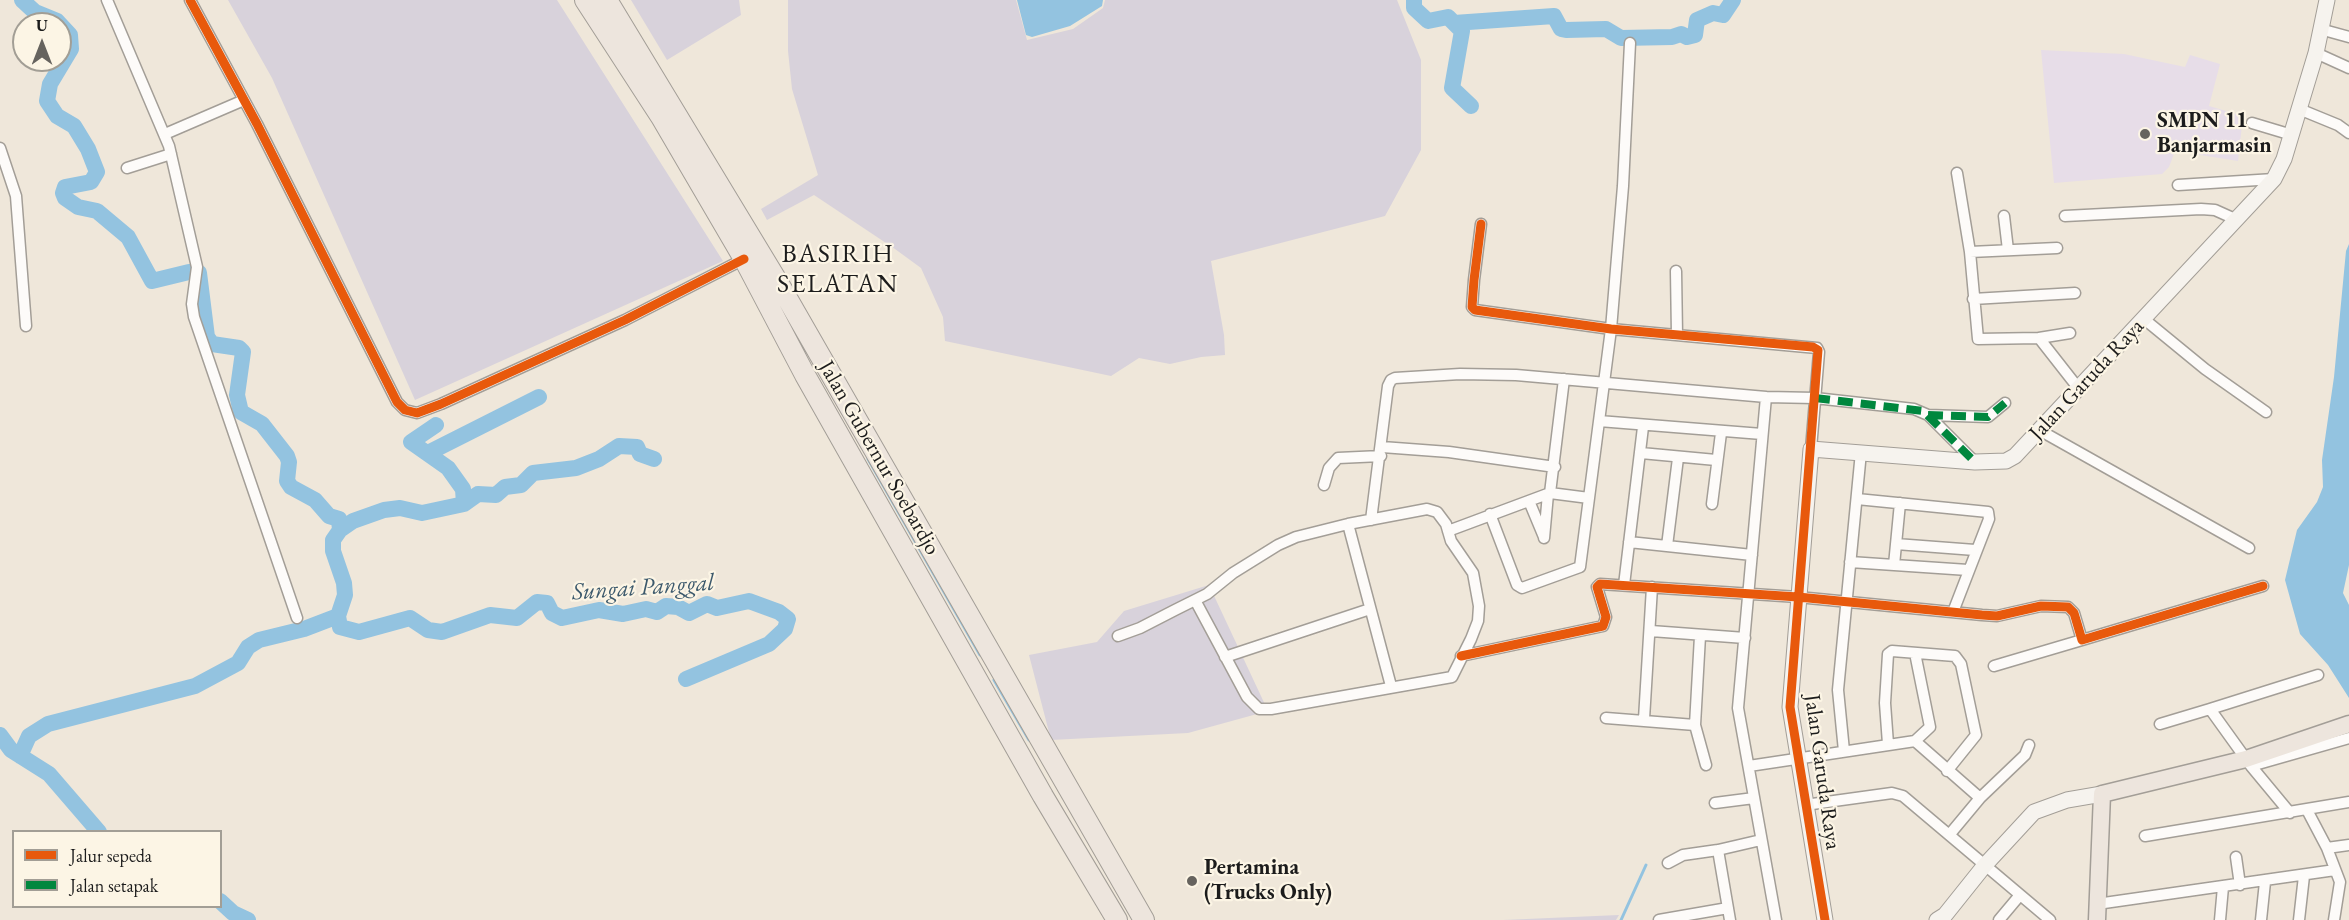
<!DOCTYPE html>
<html>
<head>
<meta charset="utf-8">
<style>
	body { margin:0 }
	#map { position:relative; width:2349px; height:920px; overflow:hidden; background:#efe7da; font-family:"EB Garamond",serif }
	canvas { display:block }
	.legend { position:absolute; left:12px; top:830px; width:210px; height:78px; box-sizing:border-box; background:#fcf5e5; border:2px solid #a29e95; margin:0; padding:8px 10px; list-style:none; font-size:18px; color:#1c1c1c }
	.legend li { display:flex; align-items:center; gap:12px; height:30px }
	.legend b { width:30px; border:2px solid #a29e95 }
	.north { position:absolute; left:12px; top:12px; width:60px; height:60px; box-sizing:border-box; background:#fcf5e5; border:2px solid #a29e95; border-radius:50%; rotate:0deg; font-size:16px; font-weight:700; line-height:24px; text-align:center; color:#1c1c1c }
	.north::after { content:''; display:block; margin:auto; width:21px; height:27px; background:#66635e; clip-path:polygon(50% 0,100% 100%,50% 72%,0 100%) }
</style>
</head>
<body>
<div id="map">
<canvas width="2349" height="920"></canvas>
<ul class="legend">
<li><b style="height:8px;background:#e8590c"></b>Jalur sepeda</li>
<li><b style="height:8px;background:#00873e"></b>Jalan setapak</li>
</ul>
<div class="north">U</div>
</div>
<script>
const c = document.querySelector('canvas').getContext('2d');
c.lineJoin = 'round';
function paint(path, color) { c.fillStyle = color; c.fill(path, 'evenodd'); }
const shape = rows => new Path2D(rows.map(r => 'M' + r).join(''));
function stroke(path, color, width, dash) { c.strokeStyle = color; c.lineWidth = width; c.lineCap = dash ? 'butt' : 'round'; c.setLineDash(dash || []); c.stroke(path); }
function drawText(font, color, halo, rows, align = 'center') {
  c.font = font + ' "EB Garamond",serif'; c.lineWidth = 4.5; c.setLineDash([]); c.textBaseline = 'middle'; c.strokeStyle = halo; c.fillStyle = color; for (const [text, x, y, turn = 0] of rows) {
    c.save(); c.translate(x, y); c.rotate((+turn || 0) * Math.PI / 180); c.textAlign = isNaN(turn) ? turn : align; if (halo) c.strokeText(text, 0, 0); c.fillText(text, 0, 0); c.restore();
  }
}
paint(shape([
	[2041,50,2124,54,2185,67,2190,55,2220,64,2209,106,2243,116,2238,161,2175,151,2169,167,2162,174,2054,183]
]), '#e7dde8');
paint(shape([
	[228,0,557,0,723,261,415,400,272,78],
	[631,0,739,0,741,15,667,60],
	[788,0,1016,0,1027,40,1073,29,1103,8,1105,0,1397,0,1421,60,1421,150,1385,216,1211,261,1224,335,1225,355,1201,357,1170,364,1139,358,1111,376,945,341,943,317,921,268,895,249,814,195,767,220,761,209,818,175,792,89,788,51],
	[1209,585,1268,711,1188,733,1051,740,1029,655,1097,642,1124,611],
	[1619,915,1616,920,1503,920]
]), '#d8d2db');
paint(shape([
	[1017,0,1103,0,1102,6,1070,26,1032,37,1026,35],
	[2349,244,2349,565,2343,593,2349,605,2349,698,2328,665,2300,634,2285,580,2297,530,2317,502,2323,487,2322,460,2334,377,2346,251]
]), '#93c3e0');
stroke(shape([
	[868,459,980,655],
	[994,680,1029,740],
	[1621,920,1646,865]
]), '#93c3e0', 3);
stroke(shape([
	[22,0,35,12,57,21,70,35,71,49,50,84,47,101,57,116,74,126,88,149,97,172,91,182,65,187,63,193,65,198,78,207,97,211,128,237,152,281,189,272,199,273,207,337,212,344,239,348,243,352,237,395,241,412,262,424,287,456,289,462,287,481,291,487,315,500,329,516,339,519,340,530,333,540,333,551,344,583,345,595,338,616,340,627,359,632,410,618,428,630,442,632,490,615,517,618,537,602,547,603,552,613,562,618,599,610,623,614,646,609,657,612,666,606,678,607,689,613,707,604,717,608,749,601,779,612,788,619,785,629,769,644,686,679],
	[1414,0,1414,8,1428,21,1448,17,1462,31,1452,88,1471,106],
	[1454,23,1554,16,1561,29,1566,30,1606,29,1621,38,1672,37,1681,34,1687,37,1695,35,1697,20,1713,13,1723,15,1733,0],
	[436,425,411,442,448,468,463,489,464,504],
	[428,453,539,397],
	[340,530,353,521,384,510,400,508,422,513,464,504,478,494,496,495,505,487,521,485,533,473,576,468,599,459,619,446,637,447,640,454,654,459],
	[0,735,11,750,49,774,99,832],
	[20,756,29,736,48,724,195,686,238,663,248,647,259,640,304,629,338,616],
	[220,901,233,913,248,920]
]), '#93c3e0', 16);
const street = shape([
	[107,0,169,146,197,267,192,304,194,317,297,618],
	[190,0,257,124,397,402,405,410,417,413,441,404,625,320,744,259],
	[2320,29,2349,37],
	[2316,53,2349,68],
	[2299,109,2338,125,2349,133],
	[2252,123,2292,135],
	[165,134,244,100],
	[0,148,16,196,26,326],
	[127,168,171,154],
	[1957,173,1970,252,1978,339,2039,338,2079,389],
	[2178,185,2274,179],
	[2004,216,2008,250],
	[2065,216,2201,209,2215,210,2235,219],
	[1481,224,1474,280,1472,307,1475,310,1611,329,1817,348,1819,352,1811,449],
	[1970,252,2057,248],
	[1676,271,1677,335],
	[1973,299,2075,293],
	[2144,319,2205,369,2266,412],
	[2039,338,2070,333],
	[1766,397,1738,708,1776,920],
	[1928,415,1988,417,2005,403],
	[1599,421,1762,434],
	[2041,431,2249,548],
	[1382,447,1449,452,1555,467],
	[1641,453,1716,460],
	[1324,485,1329,468,1338,458,1381,456],
	[1550,493,1564,379],
	[1857,499,1988,512,1989,519,1953,612],
	[1529,501,1544,537],
	[1712,504,1721,433],
	[1490,514,1517,585,1522,588,1580,567,1589,498],
	[1371,520,1388,386,1391,380,1395,378,1460,374,1516,375,1766,397,1815,398,1914,409,1928,415,1975,462],
	[1348,524,1391,686],
	[1448,531,1550,493,1589,498,1611,329,1623,186,1630,43],
	[1544,538,1548,494],
	[1629,542,1752,555],
	[1896,544,1975,550],
	[1667,546,1678,458],
	[1850,562,1968,570],
	[1894,565,1900,503],
	[1624,585,1643,427],
	[1651,631,1745,638],
	[1118,636,1140,628,1175,610,1207,594,1233,573,1278,545,1296,537,1348,524,1427,509,1437,512,1446,524,1451,541,1473,573,1479,606,1478,621,1471,639,1452,677,1271,709,1259,709,1247,697,1195,600],
	[1700,636,1695,725,1706,765],
	[1461,656,1603,626,1606,617,1597,587,1600,584,1798,597,1982,615,1997,616,2041,606,2068,607,2074,613,2082,640,2263,586],
	[1225,657,1370,609],
	[1994,666,2082,640],
	[1606,718,1695,725],
	[1644,719,1652,587],
	[2160,724,2210,709],
	[1915,741,1980,798],
	[1888,744,1885,703,1888,654,1892,651,1955,656,1961,664,1976,735,1947,771],
	[1844,751,1838,690,1861,452],
	[1749,766,1915,741,1930,727,1915,653],
	[2251,766,2349,738],
	[1715,803,1754,798],
	[1805,805,1892,793,1903,796,2050,920],
	[2307,810,2327,848,2340,882,2334,920],
	[2290,813,2251,766,2210,709,2318,675],
	[1950,834,1980,798,2025,755,2029,745],
	[2145,836,2349,802],
	[2327,848,2349,845],
	[1718,850,1730,920],
	[2236,857,2240,885],
	[1668,863,1683,855,1718,850,1761,840],
	[2097,904,2335,870],
	[1659,920,1728,908],
	[1999,920,2020,895],
	[2220,920,2223,887],
	[2261,920,2265,882],
	[2299,920,2304,876]
]);
const secondary = shape([
	[1825,920,1790,707,1811,449,1975,462,2006,461,2015,456,2274,179,2284,159,2316,53,2327,0],
	[1937,920,1945,915,1985,865,2034,812,2067,800,2102,794]
]);
const primary = shape([
	[2097,920,2102,794,2246,759,2349,724]
]);
const highway = shape([
	[585,0,661,117,744,259,805,375,1043,796,1117,920],
	[607,0,779,284,1144,920]
]);
stroke(street, '#a39e97', 13);
stroke(secondary, '#a39e97', 17);
stroke(primary, '#a39e97', 19);
stroke(highway, '#a39e97', 22);
stroke(street, '#fdfbf9', 10);
stroke(secondary, '#f6f3ee', 15);
stroke(primary, '#ede5dd', 16);
stroke(highway, '#ede5dd', 20);
stroke(shape([
	[1815,398,1923,411,1975,462],
	[1928,415,1988,417,2005,403]
]), '#00873e', 8, [15, 8]);
stroke(shape([
	[190,0,257,124,397,402,405,410,417,413,441,404,625,320,744,259],
	[1481,224,1474,280,1472,307,1475,310,1611,329,1813,347,1818,350,1790,707,1825,920],
	[1461,656,1603,626,1606,617,1597,587,1600,584,1798,597,1982,615,1997,616,2041,606,2068,607,2074,613,2082,640,2263,586]
]), '#e8590c', 9);
for (const [x, y, r, color] of [
	[2145,134,6,"#66635e"],
	[1192,881,6,"#66635e"]
]) { const dot = new Path2D(); dot.arc(x, y, r, 0, 2 * Math.PI); c.fillStyle = color; c.fill(dot); stroke(dot, '#fcf5e5', 2); }
drawText('bold 22px', '#1c1c1c', '#fcf5e5', [
	["SMPN 11",2157,121],
	["Banjarmasin",2157,146],
	["Pertamina",1204,868],
	["(Trucks Only)",1204,893]
], 'left');
drawText('22px', '#1c1c1c', '#fcf5e5', [
	["Jalan Garuda Raya",2087,380,-47],
	["Jalan Gubernur Soebardjo",879,458,60],
	["Jalan Garuda Raya",1822,772,82]
]);
drawText('italic 24px', '#3c596c', '#fcf5e5', [
	["Sungai Panggal",643,588,-4]
]);
c.letterSpacing = '1.5px';
drawText('26px', '#1c1c1c', '#fcf5e5', [
	["BASIRIH",838,255],
	["SELATAN",838,285]
]);
c.letterSpacing = '0px';
</script>
</body>
</html>
